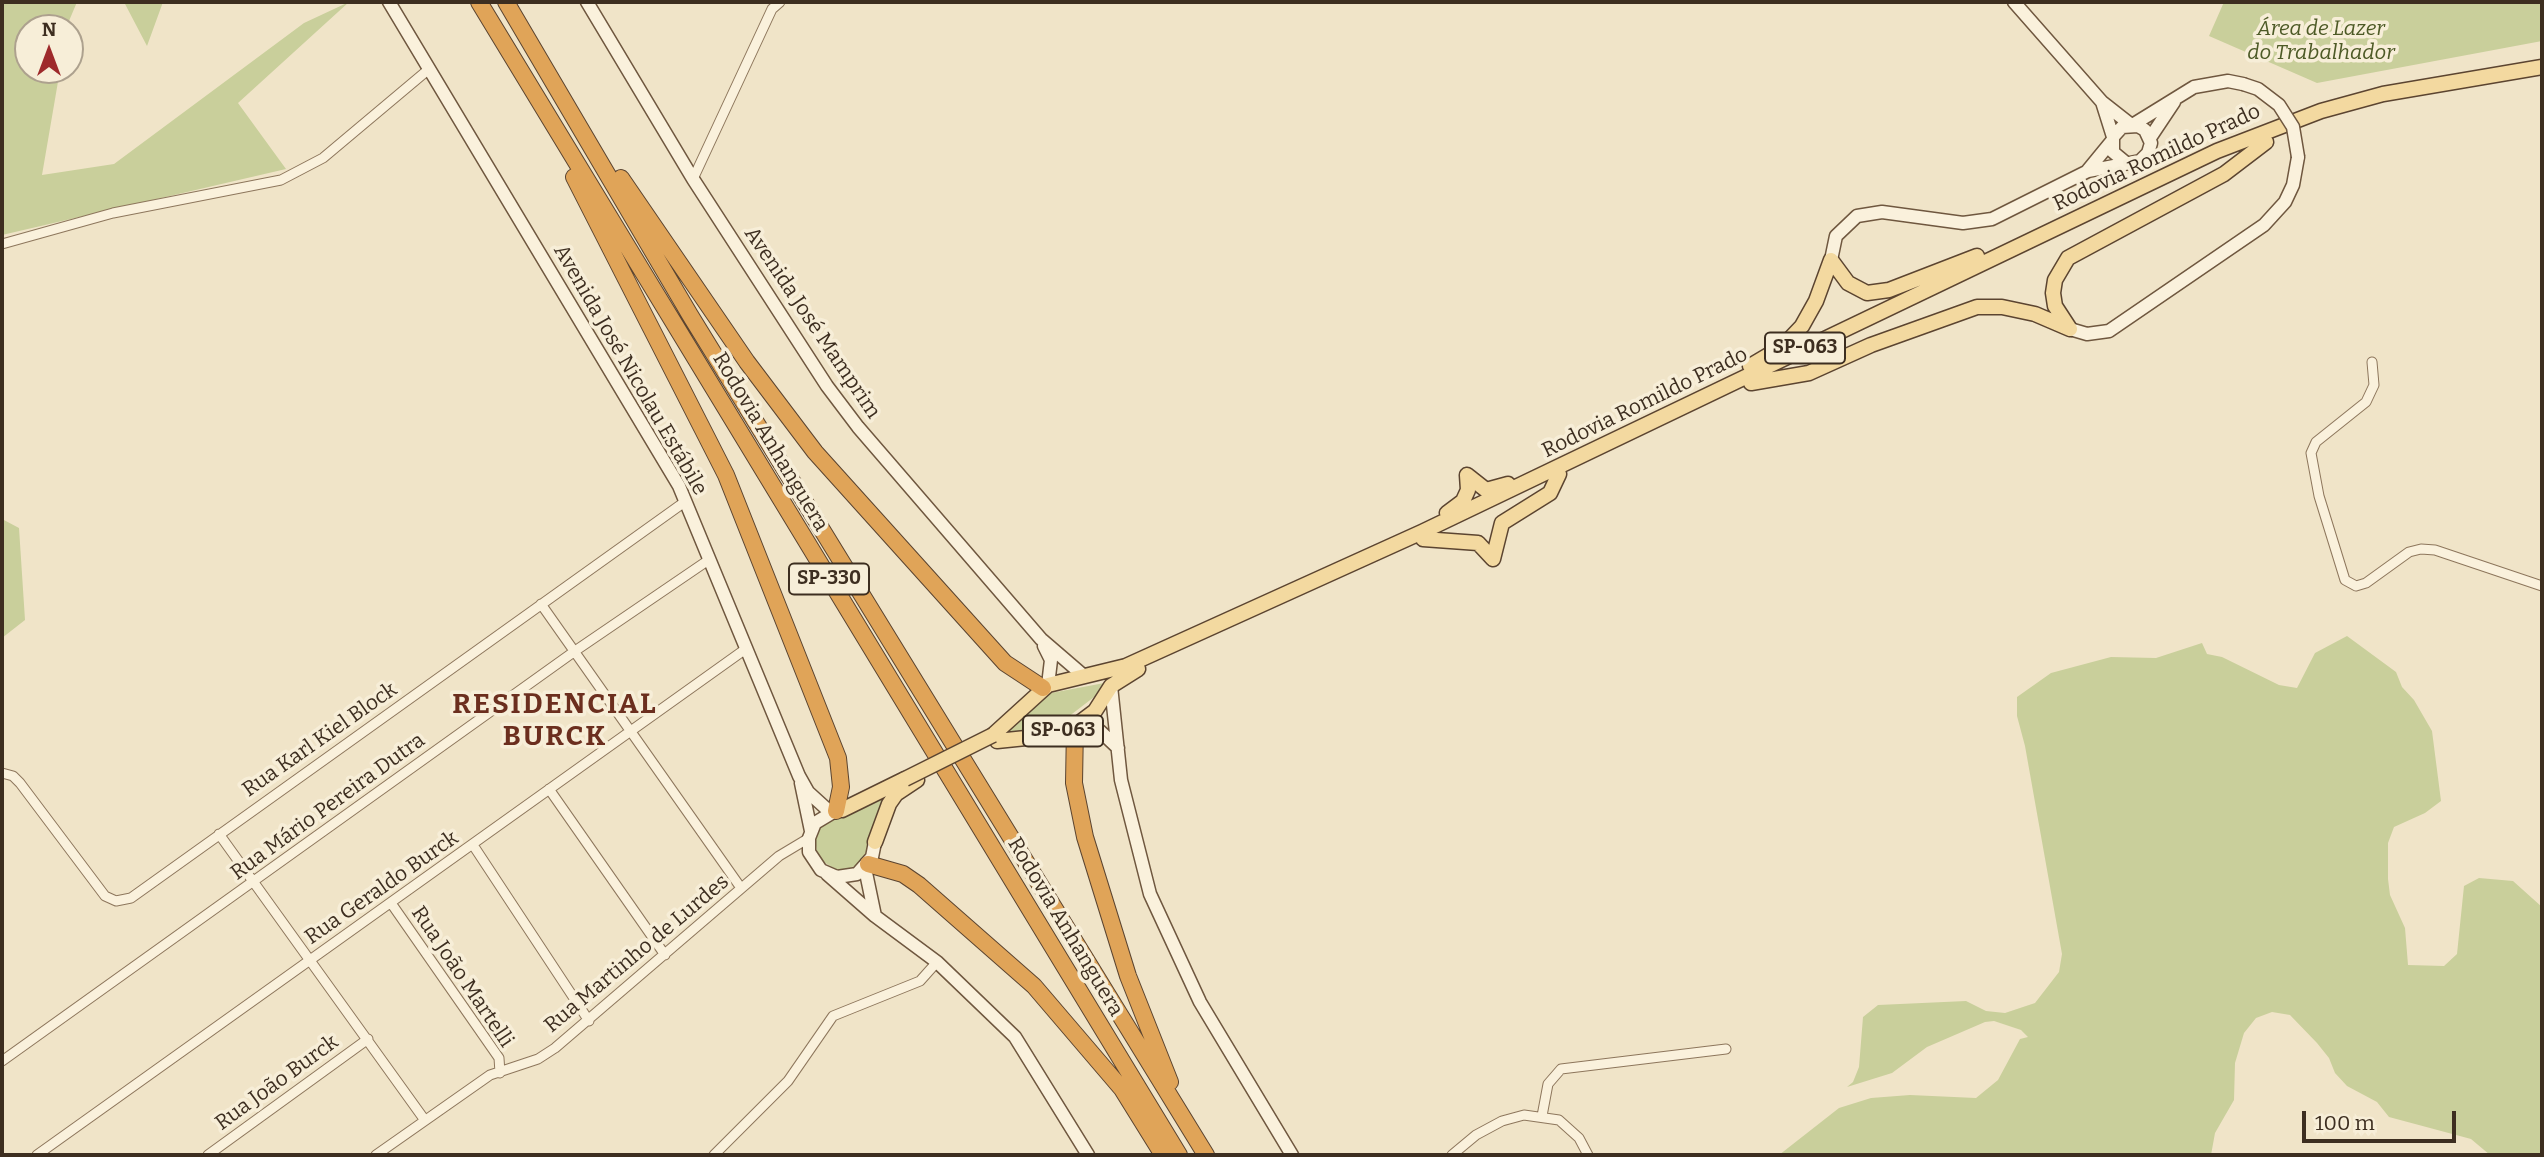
<!DOCTYPE html>
<html>
<head>
<meta charset="utf-8">
<style>
	body { margin:0 }
	#map { position:relative; width:2544px; height:1157px; overflow:hidden; background:#f0e4c8; font-family:Bitter,serif }
	canvas { display:block }
	.frame { position:absolute; inset:0; border:4px solid #3d2e20; pointer-events:none }
	.north { position:absolute; left:14px; top:14px; width:70px; height:70px; box-sizing:border-box; background:#f7eed8; border:2px solid #ada18e; border-radius:50%; rotate:0deg; font-size:19px; font-weight:700; line-height:28px; text-align:center; color:#3d2e20 }
	.north::after { content:''; display:block; margin:auto; width:24px; height:32px; background:#9e2a2b; clip-path:polygon(50% 0,100% 100%,50% 72%,0 100%) }
	.scale { position:absolute; left:2302px; top:1111px; width:154px; height:32px; box-sizing:border-box; border:4px solid #3d2e20; border-top:0; padding-left:9px; font-size:21px; line-height:24px; white-space:nowrap; color:#3d2e20; -webkit-text-stroke:5px #f7eed8; paint-order:stroke }
</style>
</head>
<body>
<div id="map">
<canvas width="2544" height="1157"></canvas>
<div class="frame"></div>
<div class="north">N</div>
<div class="scale">100 m</div>
</div>
<script>
const c = document.querySelector('canvas').getContext('2d');
c.lineJoin = 'round';
function paint(path, color) { c.fillStyle = color; c.fill(path, 'evenodd'); }
const shape = rows => new Path2D(rows.map(r => 'M' + r).join(''));
function stroke(path, color, width, dash) { c.strokeStyle = color; c.lineWidth = width; c.lineCap = dash ? 'butt' : 'round'; c.setLineDash(dash || []); c.stroke(path); }
function drawText(font, color, halo, rows, align = 'center') {
  c.font = font + ' Bitter,serif'; c.lineWidth = 7; c.setLineDash([]); c.textBaseline = 'middle'; c.strokeStyle = halo; c.fillStyle = color; for (const [text, x, y, turn = 0] of rows) {
    c.save(); c.translate(x, y); c.rotate((+turn || 0) * Math.PI / 180); c.textAlign = isNaN(turn) ? turn : align; if (halo) c.strokeText(text, 0, 0); c.fillText(text, 0, 0); c.restore();
  }
}
paint(shape([
	[2,2,77,2,66,28,28,28,28,70,60,70,42,175,114,164,304,23,349,2,238,103,286,169,2,235],
	[124,2,163,2,147,46],
	[2224,2,2542,2,2542,41,2317,83,2209,36],
	[2,519,19,528,25,620,2,638],
	[2347,636,2396,672,2402,687,2414,700,2432,731,2441,801,2425,813,2394,827,2388,843,2388,879,2390,895,2405,928,2408,965,2444,966,2457,954,2464,886,2479,878,2513,881,2542,907,2542,1155,2490,1155,2471,1139,2389,1117,2377,1102,2347,1086,2335,1073,2329,1058,2317,1043,2290,1015,2272,1012,2256,1018,2244,1033,2235,1063,2234,1100,2215,1133,2211,1155,1779,1155,1839,1108,1871,1098,1910,1095,1976,1098,1998,1080,2020,1039,2028,1037,2021,1030,1994,1021,1985,1022,1927,1047,1892,1073,1847,1087,1853,1082,1859,1067,1863,1017,1878,1005,1966,1001,1986,1011,2005,1013,2035,1003,2059,972,2062,954,2025,746,2017,716,2017,697,2051,673,2111,657,2156,658,2202,643,2207,654,2222,657,2279,685,2297,688,2315,653],
	[1115,681,1068,717,1052,725,1001,735,1051,693],
	[898,785,861,863,846,870,837,870,822,861,817,854,815,837,824,822]
]), '#c9cf9b');
const street = shape([
	[693,179,772,9,780,2],
	[2,244,113,213,281,180,323,158,429,69],
	[2372,362,2374,385,2366,402,2316,442,2311,453,2319,496,2345,580,2356,586,2366,583,2409,552,2421,549,2435,550,2542,586],
	[541,604,741,888],
	[2,773,13,776,20,783,105,896,116,901,131,898,686,501],
	[549,789,665,955],
	[219,834,424,1119],
	[473,845,589,1021],
	[391,903,499,1058,500,1073],
	[2,1061,575,651,710,559],
	[1542,1116,1548,1084,1561,1069,1726,1049],
	[37,1155,747,648],
	[208,1155,368,1039],
	[376,1155,490,1075,538,1059,555,1048,779,856,809,838],
	[714,1155,788,1081,833,1016,920,981,937,962],
	[1452,1155,1476,1135,1502,1121,1524,1115,1559,1120,1579,1138,1588,1155]
]);
const secondary = shape([
	[389,2,679,486,799,776,808,792,830,812],
	[587,2,693,179,827,386,858,427,1041,639,1084,676],
	[2014,2,2102,102,2130,124],
	[2102,102,2113,137],
	[2134,124,2194,87,2228,81,2243,84],
	[2150,138,2174,102],
	[2088,170,2111,142],
	[1831,260,1836,236,1857,216,1882,212,1963,223,1992,219,2088,171,2140,161,2148,153,2151,143,2145,130,2138,126,2122,127,2113,137,2113,152,2125,162],
	[2070,329,2087,334,2109,331,2264,225,2285,202,2293,185,2298,157],
	[1044,646,1051,660,1048,685],
	[1111,686,1121,780,1150,894,1200,1002,1292,1155],
	[1078,724,1100,731,1118,748],
	[801,783,811,831],
	[835,811,815,823,809,838,809,852,821,870,837,877,857,874,872,857,875,842],
	[865,868,875,916],
	[827,874,875,916,937,962,1015,1037,1088,1155]
]);
const primary = shape([
	[1831,260,1848,283,1867,293,1889,290,1977,256],
	[2070,329,2055,306,2053,293,2055,280,2068,258,2224,174,2266,142],
	[1750,366,1782,347,1802,326,1816,301,1831,260],
	[1751,383,1809,373,1871,345,1977,307,2002,307,2035,314,2070,329],
	[1467,475,1486,490,1508,484],
	[1447,513,1463,501,1468,490,1467,475],
	[1423,539,1478,543,1493,559],
	[1493,559,1502,523,1550,493,1559,474],
	[993,735,1048,685,1126,666,1422,532,2217,151,2321,111,2383,94,2542,67],
	[997,741,1055,735,1075,726,1095,711,1111,686,1138,669],
	[842,810,905,779],
	[875,842,889,804,896,794,917,780]
]);
const highway = shape([
	[479,2,1179,1155],
	[506,2,690,315,1206,1155],
	[574,177,726,475,838,758,841,787,836,811],
	[621,178,747,362,815,452,1005,663,1043,688],
	[1075,726,1074,783,1085,837,1128,976,1170,1082],
	[868,864,903,874,919,885,1034,986,1122,1089,1163,1155]
]);
stroke(street, '#8d765c', 11);
stroke(secondary, '#6f573f', 15);
stroke(primary, '#5b4430', 17);
stroke(highway, '#5b4430', 18);
stroke(street, '#faf1dc', 9);
stroke(secondary, '#faf1dc', 12);
stroke(primary, '#f3d9a0', 14);
stroke(highway, '#e0a458', 16);
const secondaryBridge = shape([
	[2243,84,2258,89,2279,105,2293,127,2298,157]
]);
const primaryBridge = shape([
	[905,779,993,735]
]);
stroke(secondaryBridge, '#6f573f', 15, []);
stroke(primaryBridge, '#5b4430', 17, []);
stroke(secondaryBridge, '#faf1dc', 12);
stroke(primaryBridge, '#f3d9a0', 14);
for (const [x, y, w] of [
	[1805,348,80],
	[829,579,80],
	[1063,731,80]
]) { const box = new Path2D(); box.roundRect(x - w / 2, y - 15.5, w, 31, 5); c.fillStyle = '#f7eed8'; c.fill(box); stroke(box, '#3d2e20', 2); }
drawText('bold 19px', '#3d2e20', null, [
	["SP-063",1805,348],
	["SP-330",829,579],
	["SP-063",1063,731]
]);
drawText('italic 21px', '#4d5a26', '#f7eed8', [
	["Área de Lazer",2321,29],
	["do Trabalhador",2321,53]
]);
drawText('21px', '#3d2e20', '#f7eed8', [
	["Rodovia Romildo Prado",2157,158,-25],
	["Avenida José Mamprim",812,323,56],
	["Avenida José Nicolau Estábile",630,370,60],
	["Rodovia Romildo Prado",1645,403,-26],
	["Rodovia Anhanguera",770,442,59],
	["Rua Karl Kiel Block",320,740,-35],
	["Rua Mário Pereira Dutra",328,807,-36],
	["Rua Geraldo Burck",382,888,-35],
	["Rodovia Anhanguera",1065,927,59],
	["Rua Martinho de Lurdes",637,954,-40],
	["Rua João Martelli",462,977,56],
	["Rua João Burck",277,1083,-36]
]);
c.letterSpacing = '2px';
drawText('bold 28px', '#6b2e1e', '#f7eed8', [
	["RESIDENCIAL",555,705],
	["BURCK",555,737]
]);
c.letterSpacing = '0px';
</script>
</body>
</html>
